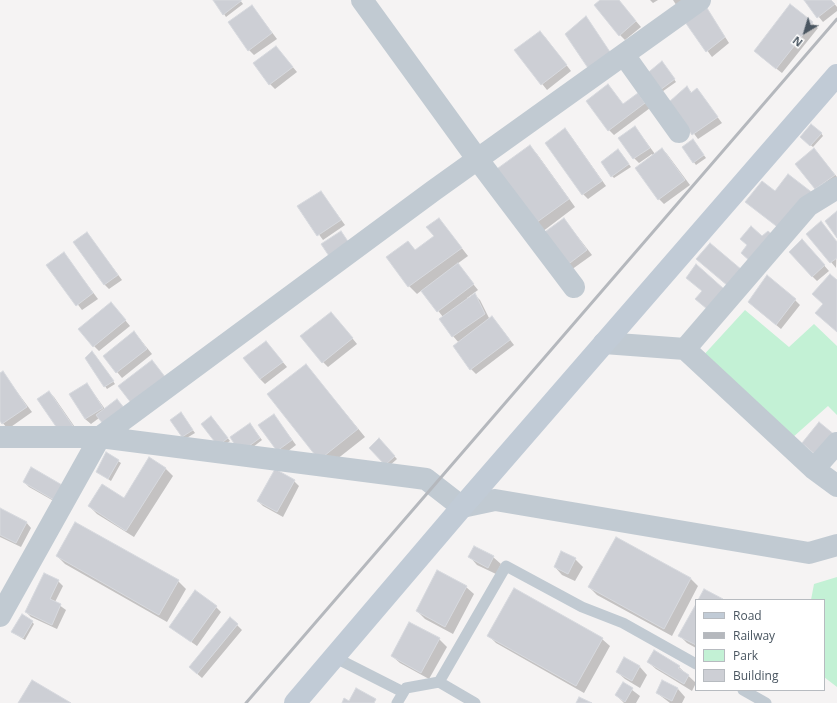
<!DOCTYPE html>
<html>
<head>
<meta charset="utf-8">
<style>
	body { margin:0 }
	#map { position:relative; width:837px; height:703px; overflow:hidden; background:#f5f3f3; font-family:"Open Sans",sans-serif }
	canvas { display:block }
	.legend { position:absolute; left:695px; top:599px; width:130px; height:92px; box-sizing:border-box; background:#fff; border:1px solid #b7bbc0; margin:0; padding:5px 7px; list-style:none; font-size:12px; color:#4a5661 }
	.legend li { display:flex; align-items:center; gap:8px; height:20px }
	.legend b { width:20px; border:1px solid #b7bbc0 }
	.north { position:absolute; left:785px; top:12px; width:40px; height:40px; -webkit-text-stroke:3px #fff; paint-order:stroke; rotate:218deg; font-size:11px; font-weight:700; line-height:16px; text-align:center; color:#4a5661 }
	.north::after { content:''; display:block; margin:auto; width:14px; height:18px; background:#4a5661; clip-path:polygon(50% 0,100% 100%,50% 72%,0 100%) }
</style>
</head>
<body>
<div id="map">
<canvas width="837" height="703"></canvas>
<ul class="legend">
<li><b style="height:5px;background:#c1cbd6"></b>Road</li>
<li><b style="height:5px;background:#b5b8bd"></b>Railway</li>
<li><b style="height:11px;background:#c3f1d5"></b>Park</li>
<li><b style="height:11px;background:#cdcfd5"></b>Building</li>
</ul>
<div class="north">N</div>
</div>
<script>
const c = document.querySelector('canvas').getContext('2d');
c.lineJoin = 'round';
function paint(path, color) { c.fillStyle = color; c.fill(path, 'evenodd'); }
const shape = rows => new Path2D(rows.map(r => 'M' + r).join(''));
function stroke(path, color, width, dash) { c.strokeStyle = color; c.lineWidth = width; c.lineCap = dash ? 'butt' : 'round'; c.setLineDash(dash || []); c.stroke(path); }
paint(shape([
	[745,310,789,347,814,324,837,346,837,415,828,406,792,438,700,359],
	[837,577,837,687,824,677,824,600,811,600,814,584]
]), '#c3f1d5');
paint(shape([
	[215,0,240,0,243,4,226,17],
	[601,0,618,0,641,27,625,40,620,35],
	[650,0,658,0,653,3],
	[673,0,701,0,680,11],
	[805,0,831,0,837,7,837,11,823,22],
	[790,5,818,28,782,73,760,56],
	[252,6,277,39,254,55,249,50],
	[707,9,729,43,712,57,687,23],
	[586,17,616,61,596,75],
	[545,37,571,71,547,90,516,51],
	[276,47,297,72,275,89,270,84],
	[664,65,676,82,659,94],
	[608,85,623,105,638,94,650,108,614,135,609,130],
	[687,87,692,93,697,90,722,123,698,139,670,102],
	[635,127,655,154,662,149,667,154,690,185,664,204,659,199,653,156,652,154,639,163,634,158],
	[821,133,823,136,813,147,803,139],
	[570,135,606,186,588,199,583,194],
	[695,143,706,158,696,165,683,148],
	[529,147,537,154,575,207,542,232,534,224],
	[621,153,631,167,614,178,612,176],
	[819,155,837,177,815,188],
	[321,192,345,225,323,240,299,207],
	[439,219,468,256,457,264,478,290,467,298,468,299,475,295,480,300,490,320,492,318,497,323,514,345,476,374,471,369,459,343,453,336,443,317,422,290,417,294,409,286,388,257,408,242,416,251,435,236],
	[564,219,592,255,571,270,566,265],
	[821,222,837,242,836,268,808,234],
	[87,233,122,280,109,289,104,284],
	[807,246,829,271,817,281,812,276],
	[68,259,98,299,82,310,48,265],
	[795,300,800,305,781,329,754,307],
	[116,309,130,326,99,351,94,346],
	[336,318,357,344,328,367,323,362],
	[139,338,152,354,122,378,104,356],
	[266,342,287,367,265,384,260,379],
	[95,355,115,384,107,389,86,358],
	[306,365,365,437,327,467],
	[3,373,32,412,8,429,0,420,0,374],
	[87,384,105,409,99,418,91,424,85,419],
	[49,392,54,397,79,433,63,433],
	[274,415,296,445,283,455,278,450],
	[183,416,195,433,185,439,182,437],
	[213,419,230,441,221,447],
	[252,427,262,440,248,451],
	[379,440,397,459,388,467],
	[107,454,121,463,111,481,100,474],
	[32,468,59,504,29,487,24,482],
	[165,468,173,476,134,537,97,514,89,506,124,499],
	[294,481,299,486,283,517,263,506,258,501],
	[0,509,26,522,31,528,21,547,0,537],
	[616,538,691,579,698,586,672,636,597,595,589,587],
	[57,556,178,581,186,589,167,622,65,564],
	[470,557,493,557,501,564,496,574,477,565],
	[575,559,583,567,575,581,562,575,555,567],
	[58,581,63,586,55,602,66,610,57,629,31,617,26,612],
	[466,587,474,594,453,634,425,619,417,611],
	[696,606,696,648,687,643,680,636],
	[216,607,221,612,197,646,170,627],
	[32,622,34,624,25,640,15,634],
	[237,625,242,630,202,678,195,672],
	[488,635,602,639,610,646,584,693,496,643],
	[439,639,447,647,429,679,400,663,392,656],
	[624,659,640,667,647,675,640,688,625,679,617,672],
	[648,662,679,667,696,683,692,691,656,669],
	[663,681,678,689,685,697,682,703,670,703,657,693],
	[623,683,640,696,636,703,624,703,616,695]
]), '#0003');
const building = shape([
	[213,0,241,0,241,1,223,15,213,0],
	[600,0,619,0,636,21,619,36,594,5,600,0],
	[804,0,831,0,835,4,817,18,804,0],
	[790,4,813,22,776,69,754,51,790,4],
	[252,5,272,33,248,51,228,22,252,5],
	[707,8,725,37,706,52,685,22,707,8],
	[586,16,612,55,590,71,565,34,586,16],
	[540,31,567,65,541,85,514,50,540,31],
	[276,46,293,67,269,85,253,63,276,46],
	[662,61,675,79,656,93,644,76,662,61],
	[608,84,623,104,638,93,645,103,608,131,586,101,608,84],
	[687,86,691,93,697,88,718,117,692,135,669,102,687,86],
	[811,124,822,133,810,146,800,137,811,124],
	[635,126,650,148,633,159,618,138,635,126],
	[565,128,602,181,582,195,545,143,565,128],
	[693,139,704,155,693,163,682,147,693,139],
	[530,145,569,199,533,225,494,171,530,145],
	[662,148,685,180,658,200,635,168,662,148],
	[814,148,835,175,815,189,795,164,814,148],
	[618,149,629,164,611,177,601,162,618,149],
	[788,174,814,194,784,232,745,202,762,181,775,191,788,174],
	[321,191,341,220,317,236,297,206,321,191],
	[837,211,837,238,825,221,837,211],
	[439,218,462,248,408,287,386,257,408,241,415,250,434,236,426,227,439,218],
	[564,218,587,250,566,266,542,234,564,218],
	[821,221,837,242,837,258,830,263,806,234,821,221],
	[751,226,762,236,768,231,775,237,752,263,741,253,747,245,740,239,751,226],
	[341,231,353,249,333,262,321,244,341,231],
	[87,232,118,275,104,285,73,242,87,232],
	[802,239,825,265,812,277,789,252,802,239],
	[710,243,742,270,728,286,696,259,710,243],
	[64,252,93,293,76,306,46,265,64,252],
	[458,263,474,284,437,312,421,291,458,263],
	[696,264,724,289,707,309,695,299,702,291,686,278,696,264],
	[830,274,837,280,837,332,815,313,823,304,812,294,830,274],
	[767,275,796,299,776,325,748,302,767,275],
	[475,293,485,314,452,337,439,319,475,293],
	[111,302,126,320,93,347,78,329,111,302],
	[331,312,353,338,322,363,300,336,331,312],
	[492,316,510,340,470,370,453,346,492,316],
	[134,331,147,349,116,373,103,356,134,331],
	[266,341,283,362,260,379,243,358,266,341],
	[92,351,114,381,104,387,85,358,92,351],
	[152,360,169,382,135,408,118,386,152,360],
	[306,364,358,429,319,460,267,394,306,364],
	[3,371,27,407,2,424,0,421,0,373,3,371],
	[87,383,103,408,85,419,69,394,87,383],
	[49,391,75,429,57,428,37,399,49,391],
	[117,399,129,414,107,429,96,415,117,399],
	[181,412,193,430,182,437,170,420,181,412],
	[274,414,292,440,277,451,258,425,274,414],
	[211,416,228,438,218,446,201,424,211,416],
	[819,422,836,436,818,457,802,443,819,422],
	[250,423,260,438,245,449,235,445,230,437,250,423],
	[379,438,395,456,385,465,369,448,379,438],
	[106,452,119,460,108,479,96,472,106,452],
	[149,457,166,468,126,531,88,506,102,484,124,498,149,457],
	[31,467,62,485,54,500,23,482,31,467],
	[275,469,295,480,277,512,257,501,275,469],
	[0,508,27,522,16,543,0,535,0,508],
	[75,522,179,580,159,615,56,556,75,522],
	[616,537,691,578,664,629,588,587,616,537],
	[474,546,494,556,488,568,468,557,474,546],
	[561,551,576,558,568,574,554,567,561,551],
	[437,570,467,586,445,627,416,611,437,570],
	[44,573,59,580,50,599,61,604,52,625,25,612,44,573],
	[514,588,603,638,576,686,487,636,514,588],
	[704,589,723,599,723,600,698,600,704,589],
	[195,590,217,606,191,642,169,627,195,590],
	[696,604,696,645,678,636,696,604],
	[22,614,33,621,23,638,11,632,22,614],
	[230,617,238,624,197,674,189,667,230,617],
	[409,622,440,638,421,673,391,656,409,622],
	[654,650,680,666,678,668,689,675,684,684,647,662,654,650],
	[624,657,640,666,632,681,616,672,624,657],
	[32,680,71,703,18,703,32,680],
	[662,680,678,688,672,701,656,693,662,680],
	[623,682,633,688,625,702,615,695,623,682],
	[356,688,376,699,374,703,342,703,344,698,349,701,356,688],
	[579,697,592,703,576,703,579,697]
]);
paint(building, '#cdcfd5');
stroke(building, '#d7d9de', 1);
stroke(shape([
	[334,657,403,692],
	[439,682,475,703],
	[743,690,766,703],
	[397,703,406,688,439,682,506,566,582,607,623,623,696,664]
]), '#c1cad2', 11);
stroke(shape([
	[362,0,478,160,574,287],
	[624,55,679,132],
	[604,343,685,349,814,469,837,486],
	[685,349,808,206,837,188],
	[0,437,100,437,411,477,426,479,462,507,495,500,809,553,837,545],
	[814,469,837,443],
	[0,616,100,437,433,191,700,0]
]), '#c1cad2', 22);
stroke(shape([
	[295,703,462,507,837,75]
]), '#c1cbd6', 22);
stroke(shape([
	[246,703,837,19]
]), '#b5b8bd', 3);
</script>
</body>
</html>
